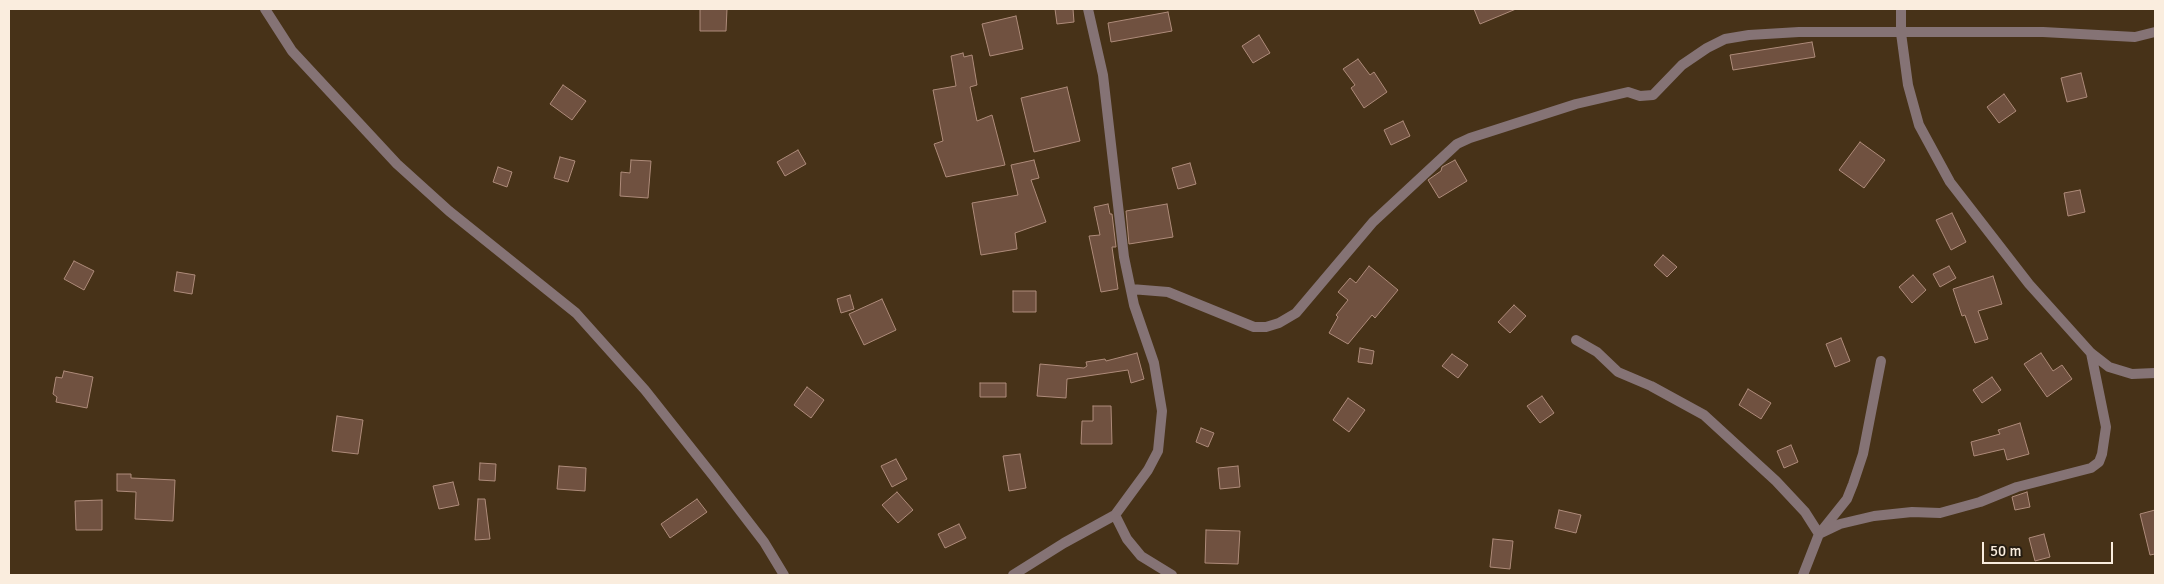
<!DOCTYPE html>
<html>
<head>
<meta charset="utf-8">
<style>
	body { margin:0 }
	#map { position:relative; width:2164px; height:584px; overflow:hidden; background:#473218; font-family:Signika,sans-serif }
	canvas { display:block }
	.frame { position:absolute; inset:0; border:10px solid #faedde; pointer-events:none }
	.scale { position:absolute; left:1982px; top:542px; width:131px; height:22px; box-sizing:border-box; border:2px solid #faedde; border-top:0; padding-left:6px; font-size:15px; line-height:18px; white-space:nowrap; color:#faedde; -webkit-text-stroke:4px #251c11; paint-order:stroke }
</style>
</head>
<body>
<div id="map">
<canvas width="2164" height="584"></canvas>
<div class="frame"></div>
<div class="scale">50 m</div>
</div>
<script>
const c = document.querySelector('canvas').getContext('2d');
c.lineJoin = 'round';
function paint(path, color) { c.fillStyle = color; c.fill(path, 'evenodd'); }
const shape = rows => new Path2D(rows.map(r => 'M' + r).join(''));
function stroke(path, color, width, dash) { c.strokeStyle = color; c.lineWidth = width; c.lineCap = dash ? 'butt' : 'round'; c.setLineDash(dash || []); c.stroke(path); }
const building = shape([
	[700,9,727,9,726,31,700,31,700,9],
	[1055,9,1073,9,1074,22,1057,24,1055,9],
	[1474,9,1516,9,1480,24,1474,9],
	[1168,12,1172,31,1111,42,1108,23,1168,12],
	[1016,16,1023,49,990,56,982,24,1016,16],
	[1259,35,1270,53,1253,63,1242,46,1259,35],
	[1812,42,1815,57,1733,70,1730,55,1812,42],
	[963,53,964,57,972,55,977,85,970,87,977,121,992,115,1005,165,946,177,934,144,943,141,933,90,956,86,951,56,963,53],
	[1358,59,1370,75,1374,72,1387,92,1364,108,1351,88,1355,85,1343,69,1358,59],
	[2081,73,2087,97,2067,102,2061,78,2081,73],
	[563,85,586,101,572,120,550,104,563,85],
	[1067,87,1080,141,1034,152,1021,98,1067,87],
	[2004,94,2016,111,1999,123,1987,107,2004,94],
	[1403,121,1410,136,1391,145,1384,130,1403,121],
	[1860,142,1885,160,1864,188,1839,170,1860,142],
	[798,150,806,164,785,176,777,162,798,150],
	[560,157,575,161,568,182,554,178,560,157],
	[631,160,651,161,648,198,620,196,621,172,630,173,631,160],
	[1034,160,1039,178,1031,180,1046,222,1015,233,1017,249,981,255,972,203,1018,195,1011,165,1034,160],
	[1455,160,1467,181,1439,198,1428,180,1441,171,1442,167,1455,160],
	[1190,163,1196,184,1178,189,1172,168,1190,163],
	[498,167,512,172,507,187,493,182,498,167],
	[2080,190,2085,212,2068,216,2064,193,2080,190],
	[1108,204,1110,214,1112,214,1116,247,1112,247,1118,289,1101,292,1089,236,1100,235,1094,207,1108,204],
	[1167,204,1173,237,1129,244,1126,211,1167,204],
	[1952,213,1966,242,1951,250,1936,220,1952,213],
	[1663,255,1677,267,1667,277,1654,265,1663,255],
	[74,261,94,271,84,290,64,279,74,261],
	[1369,266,1398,290,1375,318,1372,315,1348,344,1329,333,1338,317,1336,315,1348,300,1338,292,1350,278,1356,283,1369,266],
	[1949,266,1956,278,1940,287,1933,274,1949,266],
	[177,272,195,275,192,294,174,291,177,272],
	[1913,275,1926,290,1912,303,1899,287,1913,275],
	[1993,276,2002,304,1978,311,1988,339,1975,343,1965,315,1962,316,1953,289,1993,276],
	[1013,291,1036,291,1036,312,1013,312,1013,291],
	[850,295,854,309,841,313,837,299,850,295],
	[882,299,896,330,864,345,849,314,882,299],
	[1514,305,1526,316,1510,333,1498,322,1514,305],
	[1841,338,1850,361,1835,367,1826,344,1841,338],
	[1360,348,1374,351,1372,364,1358,362,1360,348],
	[1137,353,1144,379,1131,383,1128,370,1067,379,1066,398,1037,396,1040,364,1084,368,1087,366,1086,362,1105,359,1106,361,1137,353],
	[2041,353,2053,371,2062,365,2072,379,2047,397,2024,364,2041,353],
	[1452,354,1468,365,1458,378,1442,366,1452,354],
	[64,371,93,377,87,408,56,402,57,397,53,394,56,377,62,378,64,371],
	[1992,377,2001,390,1982,403,1973,390,1992,377],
	[980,383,1006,383,1006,397,980,397,980,383],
	[807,387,824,400,811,418,794,405,807,387],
	[1748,389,1771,403,1761,419,1739,405,1748,389],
	[1542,396,1554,413,1540,423,1527,406,1542,396],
	[1348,398,1365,410,1349,432,1333,420,1348,398],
	[1093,406,1111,406,1112,444,1081,444,1082,421,1093,421,1093,406],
	[337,416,363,420,358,454,332,451,337,416],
	[2020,423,2029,454,2007,460,2004,449,1974,456,1971,442,2000,434,1998,430,2020,423],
	[1201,428,1214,433,1208,447,1196,442,1201,428],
	[1791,445,1798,462,1784,468,1777,451,1791,445],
	[1020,454,1026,488,1009,491,1003,456,1020,454],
	[896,459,907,479,892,487,881,466,896,459],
	[480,463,496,464,495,481,479,480,480,463],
	[559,466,586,468,585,491,557,489,559,466],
	[1238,466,1240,487,1220,489,1218,468,1238,466],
	[117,474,131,474,131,478,175,480,173,521,135,519,136,492,117,491,117,474],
	[453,482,459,505,439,509,433,486,453,482],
	[897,492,913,510,898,523,882,505,897,492],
	[2027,492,2030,507,2015,510,2012,497,2027,492],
	[478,499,485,499,490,539,475,540,478,499],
	[697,499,707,512,670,538,661,524,697,499],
	[102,500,102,530,76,530,75,501,102,500],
	[1559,510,1581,515,1576,533,1555,528,1559,510],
	[2155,510,2155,554,2150,555,2140,514,2155,510],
	[959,524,966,538,945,548,938,534,959,524],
	[1206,530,1240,531,1238,564,1205,563,1206,530],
	[2044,534,2050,557,2035,561,2029,538,2044,534],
	[1493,539,1513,541,1510,569,1490,567,1493,539]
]);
paint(building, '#705140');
stroke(building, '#ae8b7a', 1);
stroke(shape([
	[265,9,292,51,397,164,449,211,576,313,645,390,714,477,764,542,784,575],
	[1901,9,1901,33,1908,85,1919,125,1950,182,2029,284,2091,353,2109,367,2132,374,2155,373],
	[1131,289,1168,292,1254,327,1266,327,1279,323,1296,313,1373,222,1457,144,1470,138,1576,104,1628,92,1640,96,1653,95,1682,65,1707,48,1725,39,1749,35,1799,32,2043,32,2135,37,2155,32],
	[1576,340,1597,352,1618,372,1651,386,1704,415,1776,481,1805,512,1819,534,1840,524,1874,516,1912,512,1940,513,1980,502,2017,487,2091,468,2099,462,2102,454,2106,427,2091,353],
	[1115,515,1127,539,1141,556,1172,575],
	[1013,575,1064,543,1115,515,1148,470,1158,451,1162,411,1154,363,1134,305,1124,257,1103,75,1088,9],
	[1803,575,1819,534,1847,499,1853,484,1863,454,1881,361]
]), '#857375', 10);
</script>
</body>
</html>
